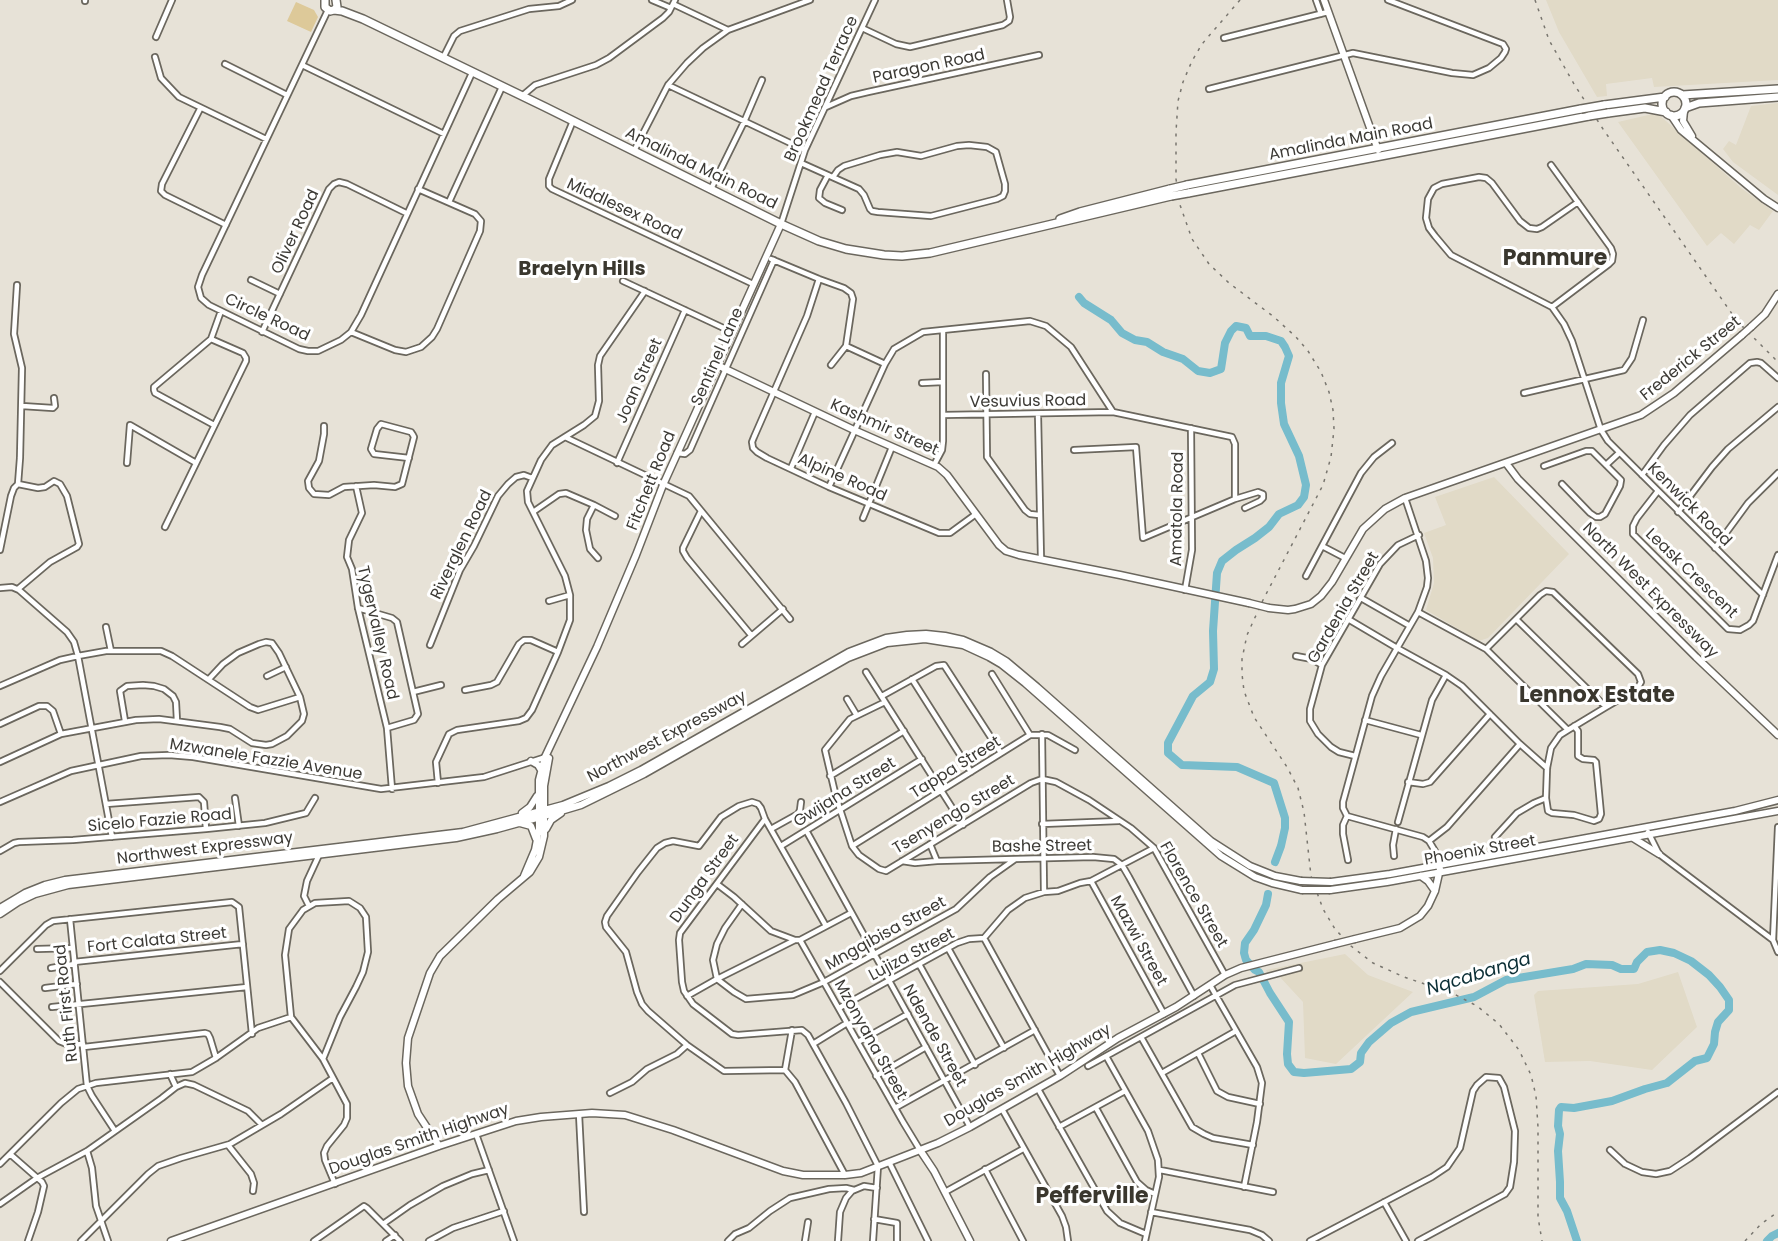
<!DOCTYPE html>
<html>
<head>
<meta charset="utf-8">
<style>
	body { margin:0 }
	canvas { display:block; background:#e7e2d7 }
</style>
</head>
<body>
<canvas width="1778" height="1241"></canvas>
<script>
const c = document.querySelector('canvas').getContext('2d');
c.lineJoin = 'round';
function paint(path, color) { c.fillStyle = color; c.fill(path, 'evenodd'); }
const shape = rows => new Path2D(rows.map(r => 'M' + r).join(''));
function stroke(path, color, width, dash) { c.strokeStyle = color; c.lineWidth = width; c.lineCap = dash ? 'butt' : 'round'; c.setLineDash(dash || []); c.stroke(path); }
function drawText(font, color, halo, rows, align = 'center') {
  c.font = font + ' Poppins,sans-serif'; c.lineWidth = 6; c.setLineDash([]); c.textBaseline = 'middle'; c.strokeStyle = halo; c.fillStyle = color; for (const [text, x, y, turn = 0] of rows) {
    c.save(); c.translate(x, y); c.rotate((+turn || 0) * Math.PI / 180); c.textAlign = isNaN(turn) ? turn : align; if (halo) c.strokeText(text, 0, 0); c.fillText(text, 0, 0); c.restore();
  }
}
paint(shape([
	[1546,0,1778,0,1778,80,1654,87,1652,78,1606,84,1607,96,1597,97,1559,32],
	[1778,103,1778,195,1733,162,1723,149,1729,141,1736,145,1751,106],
	[1657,113,1741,188,1773,211,1759,230,1750,225,1734,244,1721,233,1707,246,1618,122],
	[1494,477,1569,554,1488,638,1479,641,1426,610,1434,583,1433,558,1424,533,1446,525,1435,497],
	[1345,954,1368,975,1413,992,1336,1064,1305,1058,1303,1002,1278,975,1268,975,1266,970],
	[1678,972,1697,1027,1652,1070,1590,1061,1545,1062,1534,995,1538,991,1638,984]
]), '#e1dac7');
paint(shape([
	[296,2,314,10,318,17,311,32,287,21]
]), '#ddc999');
stroke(shape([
	[1079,297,1084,303,1111,320,1122,333,1135,340,1147,342,1163,352,1183,359,1198,371,1210,373,1221,369,1225,343,1231,331,1236,326,1246,328,1250,336,1266,336,1281,341,1285,347,1289,356,1281,383,1281,403,1284,424,1299,456,1306,485,1304,497,1298,505,1279,514,1269,527,1255,538,1236,550,1222,561,1217,573,1213,631,1214,669,1210,682,1193,696,1168,743,1168,753,1182,765,1237,767,1274,783,1285,818,1285,828,1281,846,1275,862],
	[1268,894,1266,905,1254,930,1245,943,1244,953,1246,960,1255,970,1259,972,1270,993,1289,1022,1287,1054,1288,1064,1294,1072,1304,1073,1351,1069,1360,1062,1361,1053,1369,1042,1391,1023,1411,1012,1474,997,1506,980,1573,969,1586,964,1612,965,1621,969,1634,969,1637,962,1647,952,1660,950,1674,953,1691,961,1709,975,1720,987,1729,1000,1729,1010,1718,1022,1715,1032,1714,1044,1707,1058,1695,1061,1667,1083,1645,1089,1612,1101,1574,1108,1561,1107,1559,1110,1558,1126,1560,1134,1558,1151,1560,1182,1560,1198,1567,1211,1577,1241],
	[1767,1241,1772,1236,1778,1233]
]), '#77bccc', 8);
const street = shape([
	[652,0,671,8],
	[1316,0,1321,14],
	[85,1,85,0],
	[673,4,728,30],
	[328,10,202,275,198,287,201,298,209,305,299,349,308,351,318,351,341,340,351,332,361,315,472,73],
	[862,28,896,44,910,47,1003,25,1009,21,1010,17,1007,0],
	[156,37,172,0],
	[1224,38,1328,12],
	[155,57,161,78,179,97,266,139],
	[443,58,454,36,460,31,529,9,559,6,572,0],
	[225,64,287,95],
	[302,65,444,134],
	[668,85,805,150],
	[1209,89,1353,53,1452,73,1473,75,1489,68,1501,58,1505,52,1506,49,1503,44,1388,0],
	[522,96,535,85,596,65,609,58,663,18,669,12,675,0],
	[826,107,851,96,868,92,1039,55],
	[200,109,162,184,161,191,165,195,226,225],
	[573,121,549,179,549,186,552,189,753,284],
	[634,151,668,85,687,63,703,48,728,30,810,0],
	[801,163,859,189,864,195,870,209,872,211,878,212,931,216,997,199,1003,196,1005,191,1005,184,996,152,987,147,969,145,957,146,921,156,897,152,880,155,844,166,838,170,833,177],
	[1551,165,1611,248,1613,254,1612,261,1609,264,1552,307],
	[828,175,820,190,819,198,825,203,842,210],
	[711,189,744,122,762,80],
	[449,202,502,87],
	[1578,202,1542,227,1537,229,1529,228,1520,221,1492,183,1486,178,1479,177,1442,184,1434,188,1428,199,1426,218,1429,228,1435,236,1451,255,1552,307,1564,324,1572,341,1601,430,1608,441,1763,595],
	[781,224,805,150,875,0],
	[771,259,819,279,844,288,851,293,853,299,846,346,831,365],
	[819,279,807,316,754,437,752,442,753,448,757,452,767,458,829,487,939,533,950,533,976,514],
	[251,280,280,294],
	[623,281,732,332],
	[262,332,329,189,334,184,339,182,347,184,406,213],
	[351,332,395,350,406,352,421,347,432,337,437,329,480,231,481,221,475,214,418,189],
	[846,346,885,364],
	[986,374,987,457,1025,510,1030,514,1039,515],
	[922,383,943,382],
	[1524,393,1624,370,1632,358,1643,320],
	[22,406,53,408,55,406,54,398],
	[1038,414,1041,559],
	[943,415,1113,412],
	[214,425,155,393,154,390,154,387,211,339,221,311],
	[324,426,324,434,319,461,308,481,309,488,314,494,329,495,344,487,374,485,395,487,402,484,414,437,413,435,411,432,381,424,377,429,371,449,374,454,409,458],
	[565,437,689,496,790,619],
	[1074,450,1136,447,1143,538,1235,499,1258,492,1263,494,1263,498,1260,501,1245,508],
	[677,453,685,454,690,450,774,260],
	[127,463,130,425,196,463],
	[617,463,685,310],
	[934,465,942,450,943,441,943,330],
	[1606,465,1619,453],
	[1544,466,1586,451,1592,451,1621,480,1620,486,1605,514,1600,517,1596,517,1590,513,1562,484],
	[791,468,815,412],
	[1642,475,1664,445,1690,415,1750,363,1757,362,1761,363,1778,378],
	[356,486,362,513,349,540,347,557,352,569,358,608,387,728,392,789],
	[829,487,885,364,894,349,923,332,1030,321,1046,326,1071,347,1113,412,1232,437,1235,444,1235,499],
	[1658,491,1637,518,1633,526,1633,534,1728,629,1740,630,1749,625,1753,621,1778,555],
	[594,505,587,519,586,530,590,549,598,558],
	[701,511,683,548,683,551,687,558,751,635],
	[533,512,559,494,566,493,594,505,615,516],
	[1678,512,1712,467,1728,449,1778,407],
	[863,518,892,447],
	[165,527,246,361,246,358,243,353,211,339],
	[1715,548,1748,503,1778,473],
	[0,550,11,496,14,488,18,484,20,458,22,368,14,334,17,285],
	[1345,558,1322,546,1361,473,1374,457,1392,443],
	[1306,576,1322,546],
	[0,588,12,587,19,590,67,632,74,642,78,656,112,837],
	[18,589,50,562,77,547,79,544,67,496,60,484,54,481,45,487,38,488,18,484],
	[1185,590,1192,550,1191,428],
	[1361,598,1410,626],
	[549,601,570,595],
	[358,608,392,618,397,622,418,714,414,720,387,728],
	[1418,612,1486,649,1568,730],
	[1348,619,1397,648,1446,675,1462,686,1520,744,1547,768],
	[1516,619,1606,707],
	[106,627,111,651],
	[742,644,783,609],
	[430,645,460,570,474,546,498,496,508,484,516,477,524,475,532,478],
	[1486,649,1540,595,1546,591,1553,592,1638,674,1641,682,1637,689,1606,707,1568,730,1560,735,1551,748,1547,768,1546,798,1548,811,1552,813,1574,815,1594,821,1599,819,1601,814,1596,762,1594,760,1583,759,1578,756,1578,731,1574,726],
	[1296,656,1312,659,1322,665],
	[866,672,963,825],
	[992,674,1030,735],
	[267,676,286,667],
	[912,679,971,772],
	[0,686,60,660,78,656,106,651,161,651,172,656,250,707,258,710,300,697],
	[465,690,491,685,497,682,519,644,524,640,531,640,558,652],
	[413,692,441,685],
	[882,696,936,666,944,665,1001,753],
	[847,699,856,714],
	[885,702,850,719,825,750,836,797,852,846,859,855,879,869,886,871,1031,783,1042,779,1056,782,1089,800,1131,828,1154,848,1225,975],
	[1365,720,1421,735],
	[125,721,120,691,127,686,143,685,154,686,164,689,173,696,176,702,177,721],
	[0,724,39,706,47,706,53,711,61,734],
	[1042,734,1044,892],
	[1355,756,1339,752,1331,747,1318,734,1310,721,1310,709,1322,665,1380,564,1398,545,1419,535],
	[0,762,61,734,136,720,159,719,220,727,230,729,252,743,266,745,272,744,287,736,302,721,304,714,300,697,279,653,272,643,266,642,259,644,238,653,223,664,209,679],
	[830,776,904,731],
	[1408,782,1423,784,1430,782,1490,714],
	[438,783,436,762,449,734,457,730,519,721,526,718,532,710,558,652,570,620,570,595,565,576,528,502,527,491,541,460,552,445,584,425,595,416,599,401,598,365,600,356,645,291],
	[235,798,239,826],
	[0,802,71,771,141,756,169,755,193,757,381,789,484,777,546,757],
	[106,804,199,797,204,802,206,829],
	[1347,816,1423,837,1429,841,1435,851,1439,864],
	[765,819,680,933,679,940,682,982,684,991,693,1004,732,1034,738,1035,802,1030,808,1035,846,1103,878,1166,873,1241],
	[1398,822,1432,700,1446,675],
	[1042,824,1119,821],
	[771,829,798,814,800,810,801,802],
	[807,832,970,1127],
	[1648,832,1659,854,1773,940,1778,952],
	[1495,837,1517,813,1534,803,1546,798],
	[1429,841,1447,827,1520,744],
	[930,844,937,861,1093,857,1114,859,1122,865,1129,877,1194,996],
	[781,846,922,759],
	[852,846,1030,735,1048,735,1075,750],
	[0,851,14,843,19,842,73,840,206,829,265,823,306,813,315,798],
	[1394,856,1393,845,1396,829],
	[1348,860,1343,834,1343,825,1347,816,1343,808,1343,802,1372,696,1381,676,1418,612,1427,587,1428,578,1426,561,1405,498],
	[902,861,915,863,937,861],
	[1091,881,1164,1014],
	[717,884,734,897,771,931,795,940],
	[742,904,725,928,717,944,713,960,717,979,734,992,746,999,793,995,824,982,956,909,990,877,1014,860],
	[309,906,304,896,307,881,319,855],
	[70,919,87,1086,92,1096,115,1131],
	[826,926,765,819,761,808,758,804,752,802,739,806,721,817,699,846,673,841,665,843,657,848,638,872,607,916,605,922,606,927,626,952,637,992,642,1004,648,1011,687,1045,724,1071,785,1070,795,1082,845,1175],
	[984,938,1060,1076],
	[800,940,903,1122,920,1150],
	[1773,940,1778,827],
	[948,948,1004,1048],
	[37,949,73,948],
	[74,962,243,944],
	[919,964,975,1065],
	[51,968,75,964],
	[0,971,46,925,53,921,232,902,239,907,252,1034],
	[0,982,59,1041,69,1045,83,1044],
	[1210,985,1257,1067,1262,1083,1257,1122,1244,1187],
	[45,988,77,984],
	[687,996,717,979,795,940,800,940,851,913],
	[52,1007,247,987],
	[839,1008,957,943,969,939,984,938,1008,910,1025,898,1044,892,1058,891,1080,883,1091,881,1154,848],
	[1141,1037,1192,1127,1204,1134,1213,1138,1253,1145],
	[858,1042,908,1014],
	[813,1044,847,1023],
	[84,1047,205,1033,208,1034,210,1038,216,1058],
	[1198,1053,1217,1091,1228,1097,1260,1104],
	[1106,1056,1148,1131,1158,1160,1159,1177,1145,1241],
	[323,1059,340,1017,356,987,363,972,368,952,366,917,360,908,349,901,315,903,303,910,289,929,285,955,291,1017,323,1059,347,1104,347,1118,344,1125,327,1146,324,1153,325,1160,335,1184],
	[1088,1066,1235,985,1299,968],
	[785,1070,792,1030],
	[1162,1073,1236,1031],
	[876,1076,926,1047],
	[176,1087,185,1083,194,1085,248,1111,262,1125],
	[1038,1089,1107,1211,1120,1223,1146,1234],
	[610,1093,632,1082,647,1069,677,1054,687,1045],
	[895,1108,1035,1030],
	[1096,1108,1137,1182,1146,1190,1155,1194],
	[1002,1109,1062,1216,1066,1227,1068,1241],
	[579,1114,584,1212],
	[1059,1127,1125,1091],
	[476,1134,514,1241],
	[228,1145,251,1174,254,1183,253,1191],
	[1610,1150,1625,1164,1642,1172,1656,1174,1670,1171,1690,1158,1778,1092],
	[87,1151,92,1168,96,1206,108,1241],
	[10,1154,42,1182,44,1186,38,1212,28,1241],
	[889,1162,928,1241],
	[0,1164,61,1103,78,1089,96,1083,192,1072,216,1058,258,1028,291,1017],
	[985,1169,1023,1241],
	[1160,1170,1273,1192],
	[945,1192,1023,1149],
	[1384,1202,1406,1241],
	[0,1204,37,1178,87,1151,162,1098,176,1087,170,1074],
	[1151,1212,1250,1230,1262,1235,1269,1241],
	[874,1219,897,1223,897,1241],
	[383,1224,410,1205,443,1186,472,1174,489,1170],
	[81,1241,148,1174,158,1166,181,1158,230,1144,281,1114,333,1078],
	[314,1241,364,1206,367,1208,400,1241],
	[386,1241,395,1235],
	[429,1241,453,1228,504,1211],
	[728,1241,735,1234,749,1228,770,1211,790,1198,829,1189,846,1188,854,1190],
	[805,1241,808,1222],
	[838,1241,840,1212,846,1198,852,1191,864,1186,877,1188],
	[1310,1241,1432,1177,1447,1167,1460,1148,1473,1091,1477,1085,1486,1077,1499,1078,1504,1087,1515,1131,1514,1162,1510,1187,1505,1194,1418,1241]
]);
const secondary = shape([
	[1324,0,1378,150],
	[1684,111,1683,121,1692,136],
	[1671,115,1681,130,1764,199,1778,208],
	[1751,327,1765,314,1778,294],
	[717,365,854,430,938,467,947,475,999,545,1006,551,1019,555,1120,575,1249,603],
	[1506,463,1518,479,1696,657,1778,735],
	[1269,608,1288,610,1295,609,1311,604,1321,596,1332,582,1363,529,1385,509,1405,498,1641,415,1674,393,1742,335],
	[531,761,538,765,541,770],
	[522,813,530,807,537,796],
	[520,823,531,826,536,839],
	[546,829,551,820,561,813],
	[1633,838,1659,854],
	[524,876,535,850,539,829,539,780,545,757,597,647,636,555,663,485,781,224],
	[1421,876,1428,881,1435,891],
	[1331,882,1390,874,1735,811,1778,800],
	[1330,890,1387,882,1778,811],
	[0,908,25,893,45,885,65,880,463,832,563,805,609,786,641,770,849,652,886,638,907,635,926,634,945,636,963,640,991,652,1006,661,1037,687,1211,841,1250,866,1275,876,1301,881],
	[0,914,18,902,35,894,68,885,456,838,497,829,544,816,581,805,644,774,848,658,887,643,925,639,963,645,989,657,1001,664,1025,683,1221,856,1255,877,1272,883,1302,890],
	[1355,939,1400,928,1420,916,1428,906,1435,891,1440,869],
	[439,1146,418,1114,408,1086,406,1063,408,1038,430,973,440,956,498,899,530,872,539,857,544,836,544,786,549,758],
	[920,1150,934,1171,970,1241],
	[171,1241,439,1146,516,1121,541,1117,592,1113,625,1115,673,1130,783,1171,803,1175,845,1175,861,1173,938,1143,970,1127,1060,1076,1118,1038,1176,1007,1225,975,1241,968,1335,944]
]);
const primary = shape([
	[325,0,325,7,330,11,334,10,337,7,336,0],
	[334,10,342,11,363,19,545,107,781,224,819,241,846,249,884,255,902,256,930,253,1171,196],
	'1662 104a12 12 0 1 1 24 0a12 12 0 1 1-24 0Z',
	[1682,95,1778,89],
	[1604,105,1665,97],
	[1685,108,1699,103,1778,97],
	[1608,113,1645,108,1666,112],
	[1187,185,1581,109],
	[1188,193,1589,116],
	[1060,219,1080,212,1170,189]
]);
stroke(street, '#6b675e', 8);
stroke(secondary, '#6b675e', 9);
stroke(primary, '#6b675e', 10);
stroke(street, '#fff', 4.5);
stroke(secondary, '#fff', 6);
stroke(primary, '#fff', 7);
stroke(shape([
	[1240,0,1202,44,1192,61,1183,82,1178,101,1176,132,1176,179,1180,205,1192,239,1209,264,1229,283,1274,317,1296,337,1308,351,1321,372,1329,392,1333,410,1334,429,1331,457,1323,485,1263,600,1247,635,1242,659,1242,674,1244,691,1254,717,1287,767,1298,788,1304,812,1311,876,1323,909,1335,929,1351,946,1373,963,1404,977,1454,994,1477,1006,1499,1024,1519,1050,1531,1075,1536,1096,1538,1127,1538,1217,1542,1241],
	[1535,0,1549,40,1574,84,1603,129,1737,321,1778,362],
	[1745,1241,1761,1224,1778,1212]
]), '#79766f', 1.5, [3, 6]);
const secondaryBridge = shape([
	[1742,335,1751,327],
	[1249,603,1269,608],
	[1301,881,1331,882],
	[1302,890,1330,890],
	[1335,944,1355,939]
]);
const primaryBridge = shape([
	[1581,109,1604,105],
	[1589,116,1608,113],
	[1170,189,1187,185],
	[1171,196,1188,193]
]);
stroke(secondaryBridge, '#6b675e', 9, []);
stroke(primaryBridge, '#6b675e', 10, []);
stroke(secondaryBridge, '#fff', 6);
stroke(primaryBridge, '#fff', 7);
drawText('16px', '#3c3a35', '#fff', [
	["Paragon Road",929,67,-12],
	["Brookmead Terrace",822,89,-66],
	["Amalinda Main Road",1351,140,-11],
	["Amalinda Main Road",701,169,26],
	["Middlesex Road",624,210,25],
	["Oliver Road",296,232,-65],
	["Circle Road",267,318,25],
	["Sentinel Lane",718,357,-66],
	["Frederick Street",1691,359,-39],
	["Joan Street",640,381,-66],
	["Vesuvius Road",1028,402,-1],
	["Kashmir Street",884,428,24],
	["Alpine Road",842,478,24],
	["Fitchett Road",652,481,-68],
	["Kenwick Road",1689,505,45],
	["Amatola Road",1178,509,-89],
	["Riverglen Road",462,545,-64],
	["Leask Crescent",1691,574,44],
	["North West Expressway",1650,591,45],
	["Gardenia Street",1344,608,-60],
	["Tygervalley Road",377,633,77],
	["Northwest Expressway",667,737,-28],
	["Mzwanele Fazzie Avenue",266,760,9],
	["Tappa Street",956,768,-32],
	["Gwijana Street",845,793,-32],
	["Tsenyengo Street",954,815,-31],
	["Sicelo Fazzie Road",160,821,-5],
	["Bashe Street",1042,847,-1],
	["Northwest Expressway",205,849,-7],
	["Phoenix Street",1480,851,-10],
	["Dunga Street",705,879,-54],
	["Florence Street",1193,895,60],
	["Mngqibisa Street",886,934,-29],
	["Fort Calata Street",157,941,-6],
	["Mazwi Street",1138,941,61],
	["Lujiza Street",912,955,-28],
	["Ruth First Road",67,1003,-96],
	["Ndende Street",934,1036,61],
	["Mzonyana Street",870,1040,61],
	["Douglas Smith Highway",1028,1076,-30],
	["Douglas Smith Highway",419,1140,-19]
]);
drawText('italic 18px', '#0c2f36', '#fff', [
	["Nqcabanga",1479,975,-17]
]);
drawText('bold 20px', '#3a372e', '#fff', [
	["Braelyn Hills",582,270]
]);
drawText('bold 22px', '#3a372e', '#fff', [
	["Panmure",1555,259],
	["Lennox Estate",1597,696],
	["Pefferville",1092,1197]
]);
</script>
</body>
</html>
